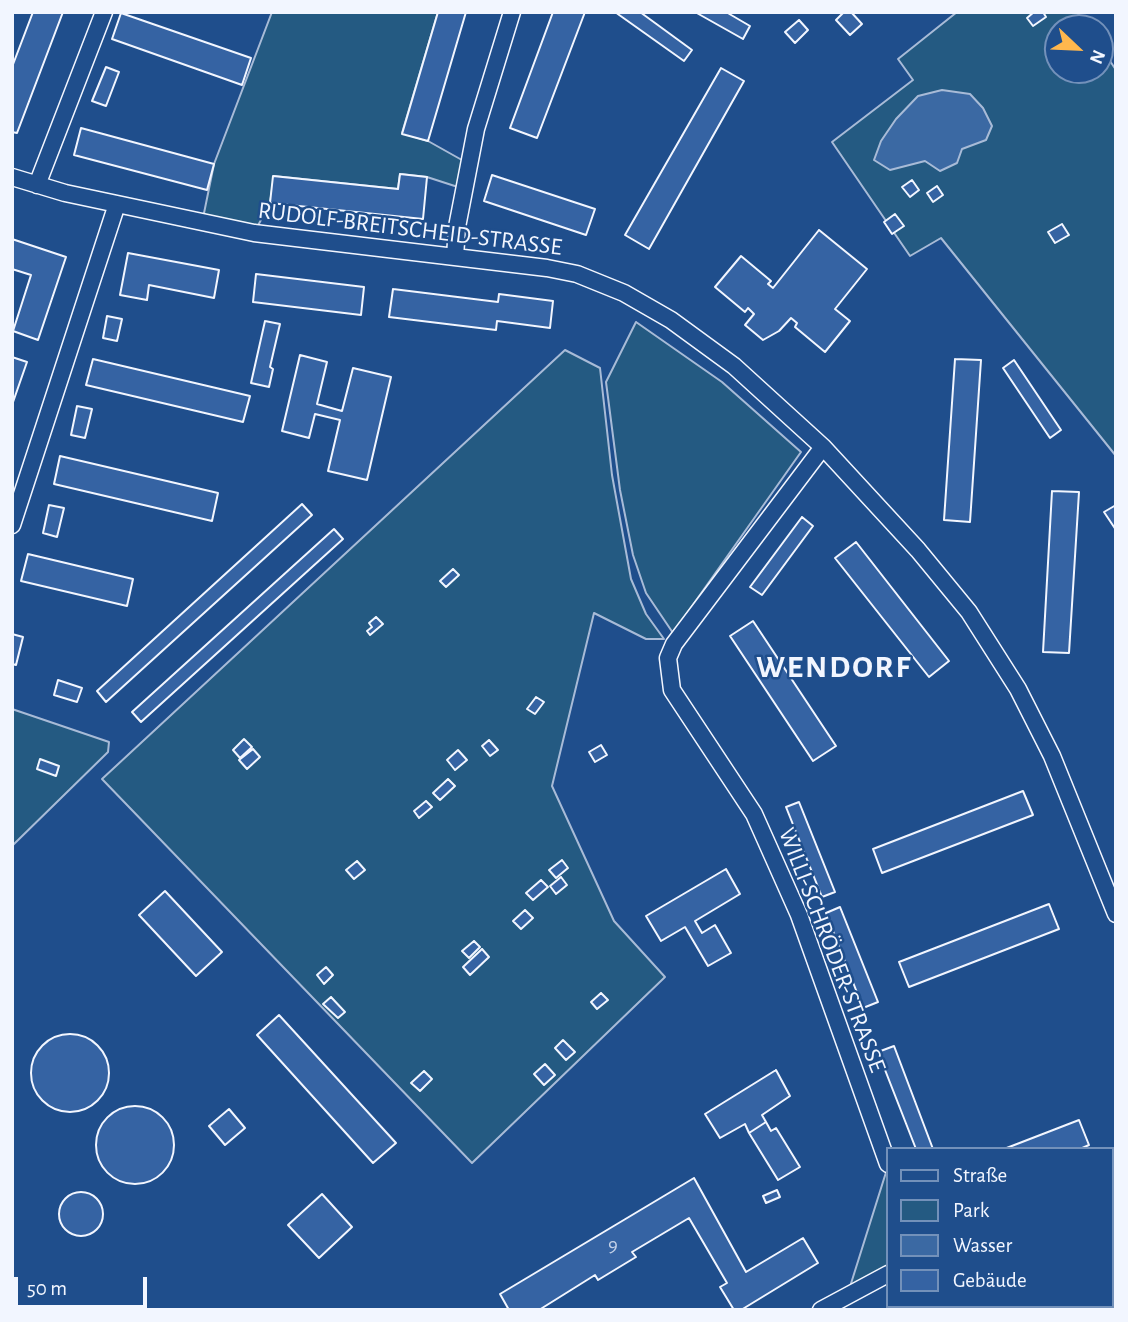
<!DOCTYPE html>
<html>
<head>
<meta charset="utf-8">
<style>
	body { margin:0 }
	#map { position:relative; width:1128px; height:1322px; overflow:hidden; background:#1f4e8c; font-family:"Alegreya Sans",sans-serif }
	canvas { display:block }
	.frame { position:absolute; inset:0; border:14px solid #f2f6ff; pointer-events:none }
	.legend { position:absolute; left:886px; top:1147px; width:228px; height:161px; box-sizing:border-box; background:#1f4e8c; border:2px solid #7391ba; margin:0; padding:9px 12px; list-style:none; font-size:21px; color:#f2f6ff }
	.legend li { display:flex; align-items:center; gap:14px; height:35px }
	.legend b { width:35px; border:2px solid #7391ba }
	.north { position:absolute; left:1044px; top:14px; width:70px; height:70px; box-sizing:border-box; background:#1f4e8c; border:2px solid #7391ba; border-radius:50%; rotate:113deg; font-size:19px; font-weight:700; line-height:28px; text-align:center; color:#f2f6ff }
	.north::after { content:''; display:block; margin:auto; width:24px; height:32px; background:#ffb74d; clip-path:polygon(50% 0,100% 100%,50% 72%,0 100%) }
	.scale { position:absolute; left:14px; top:1277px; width:133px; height:32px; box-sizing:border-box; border:4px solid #f2f6ff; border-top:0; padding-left:9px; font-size:21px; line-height:24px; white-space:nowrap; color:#f2f6ff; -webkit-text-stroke:5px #1f4e8c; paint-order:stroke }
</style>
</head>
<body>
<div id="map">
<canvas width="1128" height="1322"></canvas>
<div class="frame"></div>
<ul class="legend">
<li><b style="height:9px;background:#1f4e8c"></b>Straße</li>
<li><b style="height:19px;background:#245a82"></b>Park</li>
<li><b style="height:19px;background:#3b69a3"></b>Wasser</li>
<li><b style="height:19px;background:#3563a3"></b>Gebäude</li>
</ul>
<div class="north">N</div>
<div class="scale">50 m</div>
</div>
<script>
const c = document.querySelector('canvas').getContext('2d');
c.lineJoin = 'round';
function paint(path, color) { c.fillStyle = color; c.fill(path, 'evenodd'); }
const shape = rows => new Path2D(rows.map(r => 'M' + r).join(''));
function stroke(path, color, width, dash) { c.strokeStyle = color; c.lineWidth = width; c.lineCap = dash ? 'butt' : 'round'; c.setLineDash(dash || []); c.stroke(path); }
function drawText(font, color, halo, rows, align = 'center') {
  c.font = font + ' "Alegreya Sans",sans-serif'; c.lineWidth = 5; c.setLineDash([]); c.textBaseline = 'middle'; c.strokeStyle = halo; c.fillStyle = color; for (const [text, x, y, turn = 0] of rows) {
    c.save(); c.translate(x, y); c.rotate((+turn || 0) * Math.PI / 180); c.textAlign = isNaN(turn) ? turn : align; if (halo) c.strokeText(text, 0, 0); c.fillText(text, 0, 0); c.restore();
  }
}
const green = shape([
	[272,12,438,12,402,133,428,141,469,164,464,189,427,177,400,174,398,189,274,176,270,203,254,233,202,223,214,164,272,12],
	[957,12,1077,12,1088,28,1058,28,1058,70,1100,70,1100,46,1116,70,1116,456,941,238,910,256,832,142,913,80,898,59,957,12],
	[636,322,722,382,801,452,673,633,646,593,633,555,620,490,606,382,636,322],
	[565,350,600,368,612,475,631,579,646,614,664,639,646,639,594,613,552,786,614,921,665,977,472,1163,102,779,565,350],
	[12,709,109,742,108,752,13,845,12,709],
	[888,1166,888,1273,848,1293,888,1166]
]);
paint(green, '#245a82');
stroke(green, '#a8bbd7', 2);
const water = shape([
	[942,90,970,94,983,108,992,126,986,140,962,149,957,163,940,171,925,161,890,170,874,160,881,141,896,119,918,96,942,90]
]);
paint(water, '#3b69a3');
stroke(water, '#a8bbd7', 2);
const building = shape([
	[33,12,63,12,17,133,12,132,12,67,33,12],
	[438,12,466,12,428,141,402,134,438,12],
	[553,12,585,12,537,138,510,128,553,12],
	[615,12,640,12,692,50,684,61,615,12],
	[695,12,726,12,750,26,743,39,695,12],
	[844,12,851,12,862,24,850,35,836,20,844,12],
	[1034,12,1043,12,1046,17,1033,26,1027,18,1034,12],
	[121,13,251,58,242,85,112,39,121,13],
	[799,20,808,30,795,43,785,32,799,20],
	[106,67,119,72,106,106,92,101,106,67],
	[721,68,744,81,649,249,625,235,721,68],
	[1079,70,1083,75,1073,82,1065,71,1079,70],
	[81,128,214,164,207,190,74,155,81,128],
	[400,174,427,177,423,219,270,203,273,176,398,189,400,174],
	[492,175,595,209,586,235,484,201,492,175],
	[912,180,919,190,910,197,902,187,912,180],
	[937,186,943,195,933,202,927,193,937,186],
	[895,214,904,226,892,234,884,222,895,214],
	[1062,224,1069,235,1055,243,1048,232,1062,224],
	[819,230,867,269,835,309,850,321,825,352,795,327,797,323,791,318,779,331,763,340,745,325,754,314,748,308,745,312,715,287,741,256,771,281,768,284,773,288,819,230],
	[12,239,66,257,38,340,13,331,31,275,12,269,12,239],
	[128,253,219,270,214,298,149,285,147,300,120,295,128,253],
	[256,274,364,287,361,315,253,302,256,274],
	[393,289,498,302,499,294,553,301,550,328,497,321,496,330,389,317,393,289],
	[107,316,122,319,117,341,103,338,107,316],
	[265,321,280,324,270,367,273,369,269,387,251,383,265,321],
	[300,355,327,362,317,404,342,411,353,368,391,377,367,480,328,471,340,420,315,414,309,438,282,431,300,355],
	[12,357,27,362,12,405,12,357],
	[93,359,250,396,243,422,86,385,93,359],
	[955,359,981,360,970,522,944,520,955,359],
	[1014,360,1061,430,1050,438,1003,368,1014,360],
	[77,406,92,409,85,438,71,435,77,406],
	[60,456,218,493,212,521,54,484,60,456],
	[1052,491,1079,492,1069,653,1043,652,1052,491],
	[302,504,312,515,106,702,97,691,302,504],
	[49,505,64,508,57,537,43,533,49,505],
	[1116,505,1116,530,1104,512,1116,505],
	[802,517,813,526,762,595,750,587,802,517],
	[334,529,343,539,141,722,132,712,334,529],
	[856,542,949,661,929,677,835,558,856,542],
	[28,554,133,579,127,606,21,581,28,554],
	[453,569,459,575,446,587,440,581,453,569],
	[376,617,383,624,370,635,367,631,372,627,369,623,376,617],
	[753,621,836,746,813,761,730,636,753,621],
	[12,634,23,637,16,665,12,664,12,634],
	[58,680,82,688,77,702,54,695,58,680],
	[536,697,544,702,535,714,527,709,536,697],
	[244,739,252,747,240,758,233,750,244,739],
	[489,740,498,750,490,756,482,746,489,740],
	[601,745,607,755,595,762,589,752,601,745],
	[253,749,260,757,247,769,239,760,253,749],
	[458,750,467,760,455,770,447,760,458,750],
	[40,759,59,766,56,776,37,769,40,759],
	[448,779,455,786,440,800,433,793,448,779],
	[1023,791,1033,815,882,873,873,849,1023,791],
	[426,801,432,807,419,818,414,811,426,801],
	[799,802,835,892,822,897,786,807,799,802],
	[562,860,568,868,556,878,549,870,562,860],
	[357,861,365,870,354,879,346,870,357,861],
	[726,869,740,894,695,921,702,933,715,925,731,953,708,966,685,927,661,941,646,916,726,869],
	[561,877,567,885,556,894,550,886,561,877],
	[541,880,548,887,533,900,526,893,541,880],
	[165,891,222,952,196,976,139,915,165,891],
	[1049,904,1059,929,909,987,899,962,1049,904],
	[840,907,878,1002,863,1008,826,913,840,907],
	[525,910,533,918,521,929,513,921,525,910],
	[474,941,480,947,469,958,462,951,474,941],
	[482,949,489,957,470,975,463,967,482,949],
	[326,967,333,975,324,984,317,975,326,967],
	[601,993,608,1000,597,1009,591,1002,601,993],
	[331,997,345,1012,338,1018,323,1004,331,997],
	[279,1015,396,1143,373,1163,257,1035,279,1015],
	'31 1073a39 39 0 1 1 78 0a39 39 0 1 1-78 0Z',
	[563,1040,575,1052,566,1060,555,1048,563,1040],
	[894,1046,933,1149,916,1149,878,1052,894,1046],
	[545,1064,555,1075,544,1085,534,1074,545,1064],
	[776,1070,790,1096,762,1115,766,1122,749,1133,745,1124,720,1138,705,1114,776,1070],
	[424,1071,432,1079,420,1091,411,1083,424,1071],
	'96 1145a39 39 0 1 1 78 0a39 39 0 1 1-78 0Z',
	[229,1109,245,1128,225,1145,209,1126,229,1109],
	[1079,1120,1089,1145,1080,1149,1004,1149,1079,1120],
	[766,1122,771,1131,776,1128,800,1167,778,1180,749,1133,766,1122],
	[694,1178,746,1272,803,1238,818,1263,741,1310,734,1310,720,1287,727,1283,689,1218,632,1252,636,1257,598,1280,595,1275,539,1310,509,1310,500,1294,694,1178],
	[777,1190,780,1197,766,1203,763,1196,777,1190],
	'59 1214a22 22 0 1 1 44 0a22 22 0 1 1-44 0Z',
	[322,1194,352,1227,319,1258,288,1225,322,1194]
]);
paint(building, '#3563a3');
stroke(building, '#f2f6ff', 2);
const minor = shape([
	[12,177,65,193,254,233,547,268,577,274,624,293,671,320,734,366,823,447,918,550,969,612,1018,689,1052,756,1116,914],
	[37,185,104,12],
	[455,257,457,227,476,129,512,12],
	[823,447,674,644,668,658,672,690,754,814,799,915,888,1164],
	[12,525,117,204],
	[1112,1179,1116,1177],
	[821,1310,888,1274]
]);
stroke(minor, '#f2f6ff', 19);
stroke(minor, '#1f4e8c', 16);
drawText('21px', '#c3d1e8', null, [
	["9",613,1245]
]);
drawText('24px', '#f2f6ff', '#1f4e8c', [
	["RUDOLF-BREITSCHEID-STRASSE",410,229,7],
	["WILLI-SCHRÖDER-STRASSE",832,950,69]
]);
c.letterSpacing = '2px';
drawText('bold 32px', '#f2f6ff', '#1f4e8c', [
	["WENDORF",834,667]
]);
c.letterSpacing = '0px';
</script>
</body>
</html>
